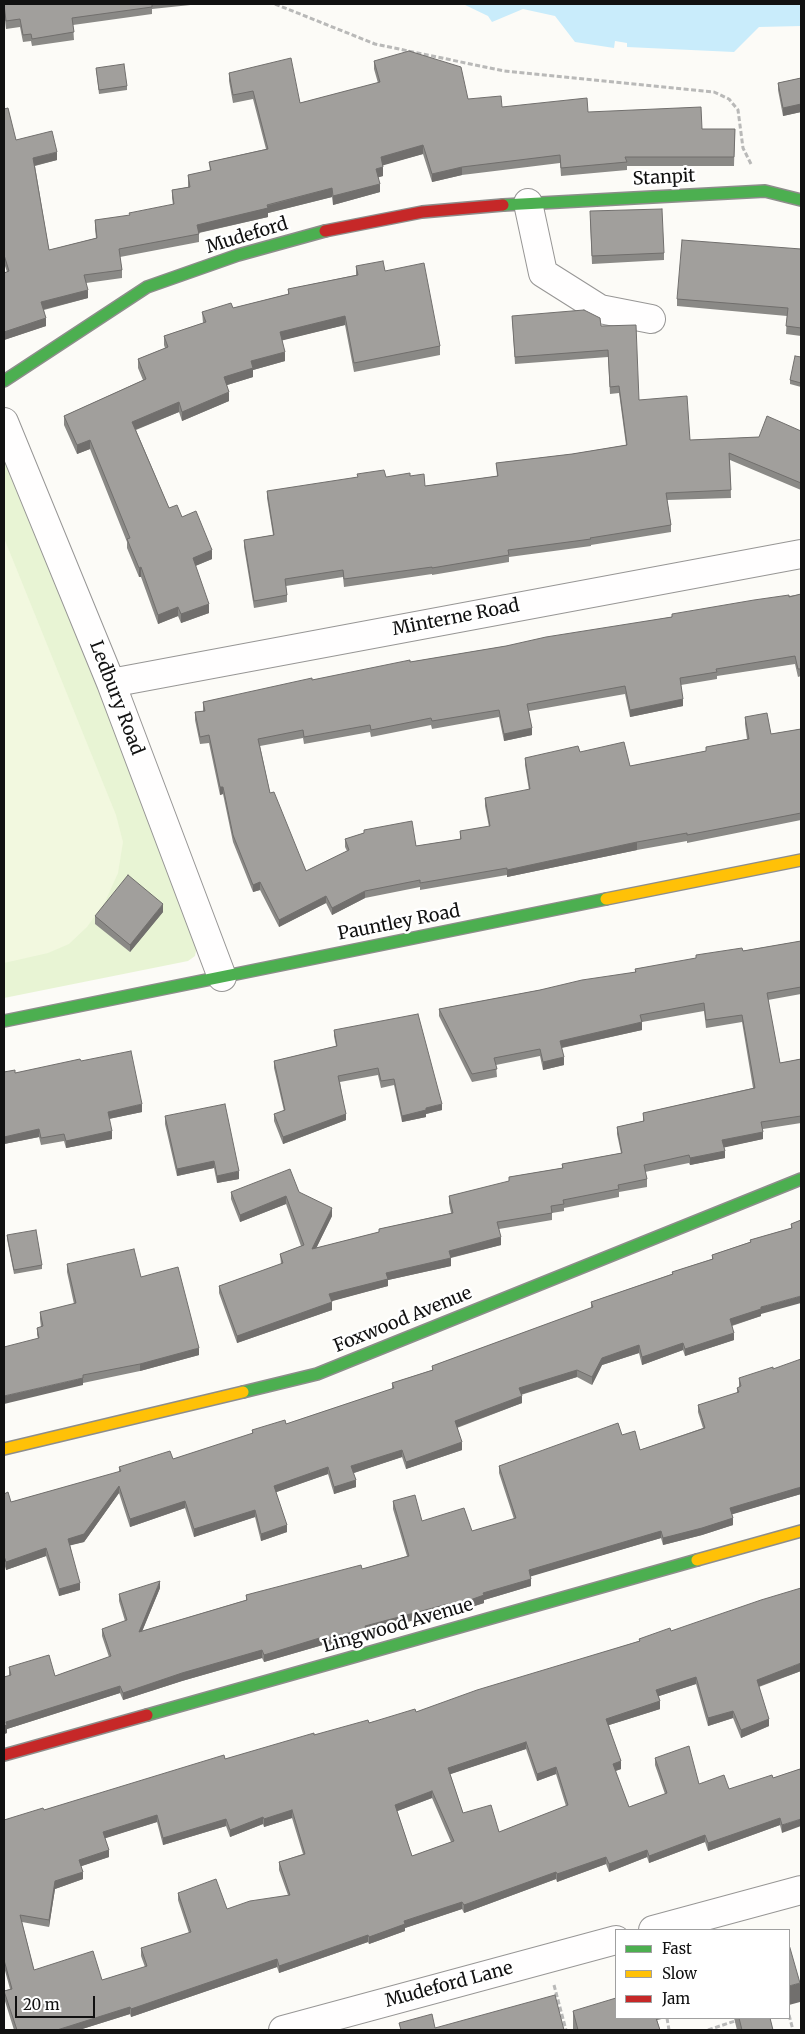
<!DOCTYPE html>
<html>
<head>
<meta charset="utf-8">
<style>
	body { margin:0 }
	#map { position:relative; width:805px; height:2034px; overflow:hidden; background:#fcfbf7; font-family:Merriweather,serif }
	canvas { display:block }
	.frame { position:absolute; inset:0; border:5px solid #111; pointer-events:none }
	.legend { position:absolute; left:615px; top:1929px; width:175px; height:90px; box-sizing:border-box; background:#fff; border:1px solid #a0a0a0; margin:0; padding:6px 9px; list-style:none; font-size:15px; color:#111 }
	.legend li { display:flex; align-items:center; gap:10px; height:25px }
	.legend b { width:25px; border:1px solid #a0a0a0 }
	.scale { position:absolute; left:15px; top:1996px; width:80px; height:22px; box-sizing:border-box; border:2px solid #111; border-top:0; padding-left:6px; font-size:15px; line-height:18px; white-space:nowrap; color:#111; -webkit-text-stroke:4px #fff; paint-order:stroke }
</style>
</head>
<body>
<div id="map">
<canvas width="805" height="2034"></canvas>
<div class="frame"></div>
<ul class="legend">
<li><b style="height:6px;background:#4caf50"></b>Fast</li>
<li><b style="height:6px;background:#ffc107"></b>Slow</li>
<li><b style="height:6px;background:#c62828"></b>Jam</li>
</ul>
<div class="scale">20 m</div>
</div>
<script>
const c = document.querySelector('canvas').getContext('2d');
c.lineJoin = 'round';
function paint(path, color) { c.fillStyle = color; c.fill(path, 'evenodd'); }
const shape = rows => new Path2D(rows.map(r => 'M' + r).join(''));
function stroke(path, color, width, dash) { c.strokeStyle = color; c.lineWidth = width; c.lineCap = dash ? 'butt' : 'round'; c.setLineDash(dash || []); c.stroke(path); }
function drawText(font, color, halo, rows, align = 'center') {
  c.font = font + ' Merriweather,serif'; c.lineWidth = 5; c.setLineDash([]); c.textBaseline = 'middle'; c.strokeStyle = halo; c.fillStyle = color; for (const [text, x, y, turn = 0] of rows) {
    c.save(); c.translate(x, y); c.rotate((+turn || 0) * Math.PI / 180); c.textAlign = isNaN(turn) ? turn : align; if (halo) c.strokeText(text, 0, 0); c.fillText(text, 0, 0); c.restore();
  }
}
paint(shape([
	[4,452,198,941,195,956,188,961,4,998]
]), '#e8f4d4');
paint(shape([
	[4,538,116,815,123,842,118,873,105,902,87,927,69,944,48,953,4,963]
]), '#f2f8df');
paint(shape([
	[463,4,801,4,801,26,759,27,734,52,627,47,627,43,615,41,614,48,575,42,555,16,523,9,492,22,488,16]
]), '#c9ecfb');
const street = shape([
	[528,203,543,273,600,309,651,319],
	[4,422,111,683,222,977],
	[111,683,801,554],
	[653,1930,801,1890],
	[283,2030,616,1940]
]);
const fast = shape([
	[503,205,765,191,801,200],
	[4,381,147,287,238,255,325,231],
	[4,1021,606,899],
	[243,1392,317,1374,801,1179],
	[147,1715,697,1560]
]);
const slow = shape([
	[606,899,801,860],
	[4,1449,243,1392],
	[697,1560,801,1531]
]);
const jam = shape([
	[325,231,422,212,503,205],
	[4,1755,147,1715]
]);
stroke(street, '#979695', 30);
stroke(fast, '#8d8d8b', 14);
stroke(slow, '#8d8d8b', 14);
stroke(jam, '#8d8d8b', 14);
stroke(shape([
	[275,4,375,44,504,71,714,92,729,99,738,110,743,148,751,164],
	[554,1985,566,2030],
	[789,2015,793,2030],
	[667,2018,669,2030],
	[708,2030,738,2020]
]), '#b9b9b8', 3, [5, 2.5]);
stroke(street, '#fffefe', 28);
stroke(fast, '#4caf50', 11);
stroke(slow, '#ffc107', 11);
stroke(jam, '#c62828', 11);
paint(shape([
	[4,4,200,4,152,9,152,14,73,25,74,40,32,46,31,41,23,42,20,27,6,29,4,11],
	[374,61,468,99,502,107,588,112,702,129,735,129,734,166,627,166,627,170,561,176,560,163,462,175,432,182,423,154,382,165,383,176,378,177,380,192,333,205,332,197,268,213,268,217,199,233,199,242,120,257,122,270,122,278,86,283,88,298,44,310,46,326,4,340,4,273,7,272,4,263,4,109,16,140,57,160,35,166,49,250,96,238,95,229,95,220,129,216,173,205,172,198,172,190,188,187,188,175,210,171,209,162,266,149,253,99,233,103,229,81,229,73,300,103,378,83,374,69],
	[96,68,127,86,127,90,99,94],
	[801,78,801,112,783,116,778,90,778,83],
	[590,219,664,253,664,260,592,264],
	[801,249,801,336,786,334,787,316,677,306,677,299],
	[356,266,385,271,440,346,440,355,354,372,345,325,282,340,285,361,253,370,253,377,227,385,229,401,182,421,179,412,136,430,169,508,182,517,212,559,195,566,209,613,181,623,178,616,158,624,141,577,139,577,127,548,127,542,90,449,77,454,64,425,64,416,143,380,138,368,138,359,165,348,164,345,164,336,203,323,202,312,233,308,288,294,288,289,356,275],
	[512,316,601,326,639,400,690,440,759,437,801,431,801,490,730,460,731,498,667,500,671,525,671,532,591,545,591,546,509,557,509,562,432,575,432,574,344,587,343,577,286,586,287,595,287,602,254,608,244,547,244,540,273,535,267,498,267,491,386,477,410,476,425,486,497,476,496,463,572,454,626,445,619,393,610,394,608,357,515,364],
	[801,357,801,387,790,384,790,380],
	[801,594,801,676,798,677,795,664,717,676,717,679,681,685,683,706,630,717,625,694,529,711,532,735,504,741,499,717,432,729,431,725,371,737,370,732,304,744,303,738,260,746,270,793,306,871,347,851,345,847,345,839,364,833,364,830,416,846,460,839,460,831,489,827,485,806,485,798,529,790,525,765,525,758,580,752,630,766,706,751,706,747,747,739,745,724,745,717,771,734,801,729,801,820,687,843,687,841,637,850,507,877,507,875,420,890,420,887,365,898,332,915,326,903,279,927,260,890,253,892,233,842,223,794,220,795,209,743,200,744,195,720,195,712,203,711,203,702,312,680,410,662,506,646],
	[163,912,130,952,95,924,95,916],
	[801,941,801,994,768,1000,780,1063,801,1059,801,1123,763,1129,763,1139,724,1147,725,1158,690,1165,689,1163,645,1172,647,1179,647,1187,619,1192,619,1197,564,1208,564,1211,552,1213,552,1220,499,1229,501,1245,451,1258,451,1266,388,1280,388,1286,331,1301,332,1310,237,1343,219,1293,219,1286,281,1264,280,1254,301,1246,286,1204,240,1222,231,1199,231,1192,299,1192,332,1216,316,1248,379,1232,379,1229,451,1213,449,1203,449,1196,509,1182,509,1177,562,1168,562,1164,621,1153,617,1134,617,1127,643,1121,643,1113,753,1088,742,1022,706,1028,704,1011,642,1022,642,1030,562,1048,564,1065,543,1070,540,1056,496,1065,497,1077,472,1082,439,1016,439,1009,635,972,635,969],
	[334,1030,442,1110,426,1114,426,1117,402,1122,394,1085,381,1088,378,1075,340,1082,346,1120,283,1144,274,1121,274,1114,284,1111,274,1068,274,1061,336,1046,334,1036],
	[81,1061,142,1112,109,1119,112,1139,66,1148,64,1141,41,1145,39,1137,4,1144,4,1072,15,1073],
	[165,1116,239,1179,217,1183,214,1168,177,1176,165,1124],
	[801,1220,761,1314,761,1316,732,1326,734,1340,685,1356,683,1350,642,1365,639,1353,602,1365,592,1385,577,1377,521,1395,522,1403,457,1428,462,1450,406,1469,402,1457,353,1473,356,1487,334,1494,328,1474,276,1492,287,1532,261,1541,255,1517,194,1537,185,1508,130,1527,119,1493,84,1542,70,1545,80,1590,59,1596,46,1556,6,1570,4,1563,4,1494,11,1502,119,1472,119,1467,173,1459,252,1434,252,1430,286,1424,392,1389,392,1383,432,1370,432,1366,591,1308,591,1302,672,1274,672,1272,712,1259,712,1255,750,1242,750,1240,791,1228,791,1224],
	[7,1235,42,1265,42,1269,14,1274,7,1239],
	[67,1264,141,1277,199,1355,140,1371,83,1383,83,1385,38,1338,37,1335,37,1328,41,1327,40,1319,40,1312,74,1304,67,1272],
	[739,1378,801,1494,732,1514,733,1525,702,1535,663,1545,661,1538,530,1576,531,1586,484,1600,484,1603,459,1611,449,1614,448,1611,366,1633,366,1636,327,1646,326,1644,264,1662,262,1658,182,1681,123,1700,120,1693,7,1729,7,1733,4,1734,4,1677,9,1676,9,1667,55,1676,109,1657,102,1636,102,1629,125,1621,119,1601,119,1594,160,1588,142,1631,246,1600,246,1595,362,1569,407,1556,393,1509,393,1501,422,1521,472,1531,514,1519,499,1473,499,1466,622,1435,640,1450,703,1428,698,1412,698,1405,737,1393,737,1388,739,1387],
	[671,1631,801,1671,759,1687,769,1726,741,1738,733,1718,708,1726,696,1684,659,1696,660,1709,609,1725,621,1769,615,1771,629,1807,665,1794,655,1765,655,1758,699,1784,729,1789,773,1778,800,1769,782,1833,780,1825,708,1851,705,1842,649,1863,647,1857,609,1872,606,1864,557,1882,556,1879,464,1913,462,1909,405,1928,405,1931,369,1944,368,1942,279,1973,277,1967,131,2017,130,2014,79,2030,14,2030,4,1998,4,1991,10,1989,4,1967,4,1820,44,1810,225,1759,314,1735,416,1712,639,1641,639,1639],
	[526,1749,537,1781,556,1774,566,1806,499,1832,463,1813,450,1774],
	[432,1798,451,1842,412,1856,397,1811],
	[292,1818,303,1854,279,1862,279,1870,288,1895,227,1909,178,1893,178,1900,189,1933,141,1948,141,1956,145,1967,102,1980,34,1970,22,1922,49,1927,55,1889,83,1879,81,1866,109,1857,105,1838,157,1822,163,1845,226,1826,230,1837,263,1824,264,1827],
	[573,2011,657,2020,660,2030,573,2030],
	[734,2018,770,2018,773,2030,737,2030]
]), '#8a8986');
paint(shape([
	[801,104,801,112,783,116,783,108],
	[423,145,423,154,381,166,381,157],
	[57,152,57,160,33,166,33,158],
	[383,167,383,176,376,178,376,169],
	[462,167,462,175,432,182,432,174],
	[380,184,380,192,333,205,333,196],
	[332,188,332,197,268,213,268,217,197,233,197,225],
	[88,290,88,298,41,310,41,302],
	[345,316,345,325,280,341,280,332],
	[46,318,46,326,4,340,4,332],
	[285,352,285,361,253,370,253,377,224,386,224,377,251,361],
	[229,392,229,401,182,421,182,412],
	[179,402,179,412,132,431,132,422],
	[90,440,90,449,77,454,77,445],
	[212,550,212,559,193,567,193,558],
	[141,567,141,577,139,577,139,568],
	[209,604,209,613,181,623,181,614],
	[178,607,178,616,158,624,158,615],
	[683,699,683,706,630,717,630,710],
	[532,728,532,735,504,741,504,734],
	[220,787,223,787,223,794,220,795],
	[637,842,637,850,507,877,507,870],
	[260,882,260,890,253,892,253,885],
	[365,891,365,898,332,915,332,908],
	[326,896,326,903,279,927,279,920],
	[163,904,163,912,130,952,130,945],
	[642,1022,642,1030,560,1048,560,1041],
	[564,1057,564,1065,543,1070,543,1062],
	[142,1104,142,1112,108,1119,108,1112],
	[442,1104,442,1110,426,1114,426,1117,402,1122,402,1116,426,1108],
	[346,1114,346,1120,283,1144,283,1137],
	[39,1129,39,1137,4,1144,4,1137],
	[112,1131,112,1139,66,1148,66,1141],
	[763,1132,763,1139,722,1148,722,1140],
	[725,1151,725,1158,690,1165,690,1158],
	[214,1161,214,1168,177,1176,177,1169],
	[239,1171,239,1179,217,1183,217,1176],
	[286,1196,286,1204,240,1222,240,1215],
	[332,1208,332,1216,312,1257,312,1249],
	[501,1237,501,1245,449,1258,449,1251],
	[451,1258,451,1266,388,1280,388,1286,329,1302,329,1294,386,1273],
	[801,1296,801,1303,761,1314,761,1316,730,1326,730,1319,761,1307],
	[332,1302,332,1310,237,1343,237,1336],
	[734,1333,734,1340,685,1356,685,1349],
	[683,1343,683,1350,642,1365,642,1357],
	[639,1345,639,1353,602,1365,592,1385,592,1377,602,1358],
	[199,1348,199,1355,140,1371,140,1364],
	[577,1370,577,1377,519,1395,519,1388],
	[83,1378,83,1385,4,1404,4,1396],
	[522,1396,522,1403,455,1428,455,1421],
	[462,1442,462,1450,406,1469,406,1462],
	[402,1450,402,1457,351,1474,351,1466],
	[328,1467,328,1474,274,1493,274,1486],
	[356,1480,356,1487,334,1494,334,1487],
	[119,1486,119,1493,84,1542,68,1546,68,1539],
	[801,1487,801,1494,730,1515,730,1508],
	[185,1501,185,1508,130,1527,130,1519],
	[255,1510,255,1517,194,1537,194,1529],
	[733,1518,733,1525,702,1535,663,1545,663,1538],
	[287,1525,287,1532,261,1541,261,1534],
	[661,1531,661,1538,529,1577,529,1570],
	[46,1548,46,1556,6,1570,6,1562],
	[531,1579,531,1586,484,1600,484,1603,449,1614,449,1607,483,1593],
	[160,1581,160,1588,139,1639,139,1632],
	[80,1583,80,1590,59,1596,59,1589],
	[448,1604,448,1611,366,1633,366,1636,327,1646,327,1638,365,1626],
	[326,1636,326,1644,264,1662,264,1655],
	[262,1650,262,1658,182,1681,123,1700,123,1693,182,1673],
	[801,1663,801,1671,757,1687,757,1680],
	[696,1677,696,1684,656,1697,656,1690],
	[120,1686,120,1693,7,1729,7,1733,4,1734,4,1726,6,1722],
	[660,1701,660,1709,606,1726,606,1719],
	[733,1711,733,1718,708,1726,708,1718],
	[769,1719,769,1726,741,1738,741,1730],
	[526,1742,526,1749,448,1775,448,1768],
	[621,1761,621,1769,613,1772,613,1764],
	[556,1767,556,1774,537,1781,537,1774],
	[432,1791,432,1798,395,1812,395,1805],
	[292,1810,292,1818,264,1827,264,1819],
	[157,1815,157,1822,103,1839,103,1832],
	[263,1817,263,1824,230,1837,230,1830],
	[780,1818,780,1825,708,1851,708,1843],
	[226,1819,226,1826,163,1845,163,1838],
	[801,1819,801,1826,782,1833,782,1825],
	[705,1835,705,1842,649,1863,649,1856],
	[109,1850,109,1857,79,1867,79,1860],
	[647,1850,647,1857,609,1872,609,1864],
	[606,1857,606,1864,557,1882,557,1874],
	[83,1872,83,1879,55,1889,49,1927,49,1920,55,1881],
	[556,1872,556,1879,464,1913,464,1905],
	[462,1902,462,1909,405,1928,405,1931,369,1944,369,1937,404,1921],
	[368,1935,368,1942,279,1973,279,1966],
	[277,1959,277,1967,131,2017,131,2009],
	[800,1983,800,2002,789,2005,789,1986],
	[130,2007,130,2014,79,2030,57,2030],
	[657,2018,666,2018,657,2020]
]), '#716f6d');
const building = shape([
	[4,4,152,4,152,7,72,18,74,32,32,39,31,34,23,35,20,19,6,21,4,4],
	[409,51,461,67,468,99,501,96,502,107,587,98,588,112,701,107,702,129,735,129,734,157,625,157,627,162,561,168,560,155,462,167,432,174,423,145,381,157,383,167,376,169,380,184,333,196,332,188,267,205,268,208,197,225,199,234,119,249,122,270,84,275,88,290,41,302,46,318,4,332,4,273,9,271,4,255,4,109,8,108,16,140,52,131,57,152,33,158,49,250,97,238,95,220,130,215,129,213,174,204,172,190,190,187,188,175,211,170,209,162,268,149,253,91,233,95,229,73,291,58,300,103,380,82,374,61,409,51],
	[124,64,127,86,99,90,96,68,124,64],
	[801,78,801,104,783,108,778,83,801,78],
	[662,209,664,253,592,256,590,211,662,209],
	[682,240,801,249,801,328,786,326,788,308,677,299,682,240],
	[383,261,385,271,424,263,440,346,354,363,345,316,280,332,285,352,251,361,253,368,224,377,229,392,182,412,179,402,132,422,169,508,177,505,182,517,196,511,212,550,193,558,209,604,181,614,178,607,158,615,141,567,139,568,127,539,130,538,90,440,77,445,64,416,146,379,138,359,168,347,164,336,206,322,202,312,231,303,233,308,289,294,288,289,358,275,356,266,383,261],
	[584,310,600,318,601,326,636,325,639,400,687,396,690,440,759,437,767,416,801,431,801,483,729,453,731,490,666,493,671,525,590,538,591,539,508,550,509,555,432,568,432,567,344,579,343,570,285,579,287,595,254,601,244,540,274,535,267,491,358,477,357,474,384,470,386,477,410,473,410,476,424,474,425,486,498,476,496,463,572,454,627,445,619,386,610,387,608,350,515,357,512,316,584,310],
	[795,356,801,357,801,383,790,380,795,356],
	[801,594,801,669,798,669,795,656,716,669,717,672,680,678,683,699,630,710,625,686,527,704,532,728,504,734,499,710,432,721,431,718,371,730,370,725,304,737,303,730,258,739,270,793,274,792,306,871,349,850,345,839,364,833,364,830,412,821,416,846,461,839,460,831,490,826,485,798,530,789,525,758,578,746,580,752,624,742,630,766,706,751,706,747,749,739,745,717,767,713,771,734,801,729,801,813,687,835,687,833,637,842,507,870,507,868,420,883,420,880,365,891,332,908,326,896,279,920,260,882,253,885,233,835,223,787,220,787,209,735,200,737,195,712,205,711,203,702,312,678,312,680,410,660,410,662,506,646,546,637,672,617,672,614,754,600,789,595,789,597,801,594],
	[128,875,163,904,130,945,95,916,128,875],
	[801,941,801,987,767,993,780,1063,801,1059,801,1116,761,1122,763,1132,722,1140,725,1151,690,1158,689,1155,644,1165,647,1179,618,1185,619,1189,563,1200,564,1204,551,1206,552,1213,497,1222,501,1237,449,1251,451,1258,386,1273,388,1279,329,1294,332,1302,237,1336,219,1286,283,1263,280,1254,304,1245,286,1196,240,1215,231,1192,290,1169,299,1192,332,1208,312,1249,379,1232,379,1229,453,1213,449,1196,509,1181,509,1177,563,1168,562,1164,622,1153,617,1127,644,1121,643,1113,755,1088,742,1015,706,1020,704,1003,640,1015,642,1022,560,1041,564,1057,543,1062,540,1049,494,1058,497,1069,472,1074,439,1009,540,990,582,980,636,972,635,969,696,958,696,955,742,948,743,951,801,941],
	[418,1014,442,1104,426,1108,426,1110,402,1116,394,1079,381,1081,378,1068,338,1076,346,1114,283,1137,274,1114,285,1110,274,1061,337,1046,334,1030,418,1014],
	[131,1051,142,1104,108,1112,112,1131,66,1141,64,1134,41,1138,39,1129,4,1137,4,1072,15,1070,15,1073,80,1059,81,1061,131,1051],
	[225,1104,239,1171,217,1176,214,1161,177,1169,165,1116,225,1104],
	[801,1220,801,1296,761,1307,761,1309,730,1319,734,1333,685,1349,683,1343,642,1357,639,1345,602,1358,592,1377,577,1370,519,1388,522,1396,455,1421,462,1442,406,1462,402,1450,351,1466,356,1480,334,1487,328,1467,274,1486,287,1525,261,1534,255,1510,194,1529,185,1501,130,1519,119,1486,84,1534,68,1539,80,1583,59,1589,46,1548,6,1562,4,1556,4,1494,8,1492,11,1502,121,1471,119,1467,170,1451,173,1459,253,1433,252,1430,285,1420,286,1424,394,1388,392,1383,433,1370,432,1366,593,1307,591,1302,673,1274,672,1272,713,1259,712,1255,751,1242,750,1240,792,1228,791,1224,801,1220],
	[36,1230,42,1265,14,1270,7,1235,36,1230],
	[134,1249,141,1277,178,1267,199,1348,140,1364,83,1375,83,1378,4,1396,4,1347,39,1338,37,1328,43,1326,40,1312,76,1303,67,1264,134,1249],
	[801,1359,801,1487,730,1508,733,1518,702,1528,663,1538,661,1531,529,1570,531,1579,483,1593,484,1595,459,1604,449,1607,448,1604,365,1626,366,1629,327,1638,326,1636,264,1655,262,1650,182,1673,123,1693,120,1686,6,1722,7,1725,4,1726,4,1677,11,1675,9,1667,49,1655,55,1676,111,1656,102,1629,127,1620,119,1594,160,1581,139,1632,247,1600,246,1595,361,1565,362,1569,409,1556,393,1501,415,1495,422,1521,464,1508,472,1531,516,1518,499,1466,618,1423,622,1435,635,1431,640,1450,705,1428,698,1405,739,1392,737,1388,741,1386,739,1378,773,1367,773,1369,801,1359],
	[801,1588,801,1663,757,1680,769,1719,741,1730,733,1711,708,1718,696,1677,656,1690,660,1701,606,1719,621,1761,613,1764,629,1807,667,1793,655,1758,689,1746,699,1784,724,1775,729,1789,772,1775,773,1778,800,1769,801,1773,801,1819,782,1825,780,1818,708,1843,705,1835,649,1856,647,1850,609,1864,606,1857,557,1874,556,1872,464,1905,462,1902,404,1921,405,1924,369,1937,368,1935,279,1966,277,1959,131,2009,130,2007,57,2030,17,2030,4,1991,12,1989,4,1960,4,1820,43,1808,44,1810,224,1755,225,1759,314,1733,314,1735,368,1720,369,1723,415,1709,416,1712,477,1690,640,1641,639,1639,670,1628,671,1631,761,1600,801,1588],
	[526,1742,537,1774,556,1767,568,1805,499,1832,491,1805,463,1813,448,1768,526,1742],
	[432,1791,454,1841,412,1856,395,1805,432,1791],
	[292,1810,305,1854,279,1862,290,1895,250,1901,227,1909,216,1879,178,1893,191,1932,141,1948,147,1966,102,1980,93,1951,34,1970,20,1915,49,1920,55,1881,83,1872,79,1860,109,1850,103,1832,157,1815,163,1838,226,1819,230,1830,263,1817,264,1819,292,1810],
	[790,1948,800,1983,789,1986,789,1949,790,1948],
	[555,1995,564,2030,401,2030,399,2023,432,2014,435,2028,555,1995],
	[616,1998,616,2018,656,2018,660,2030,578,2030,573,2011,616,1998],
	[739,2018,770,2018,773,2030,742,2030,739,2018]
]);
paint(building, '#a19f9c');
stroke(building, '#716f6d', 1);
drawText('18px', '#111', '#fff', [
	["Stanpit",664,178,-3],
	["Mudeford",247,236,-17],
	["Minterne Road",456,618,-11],
	["Ledbury Road",116,698,69],
	["Pauntley Road",399,923,-11],
	["Foxwood Avenue",403,1320,-22],
	["Lingwood Avenue",398,1626,-16],
	["Mudeford Lane",449,1985,-15]
]);
</script>
</body>
</html>
